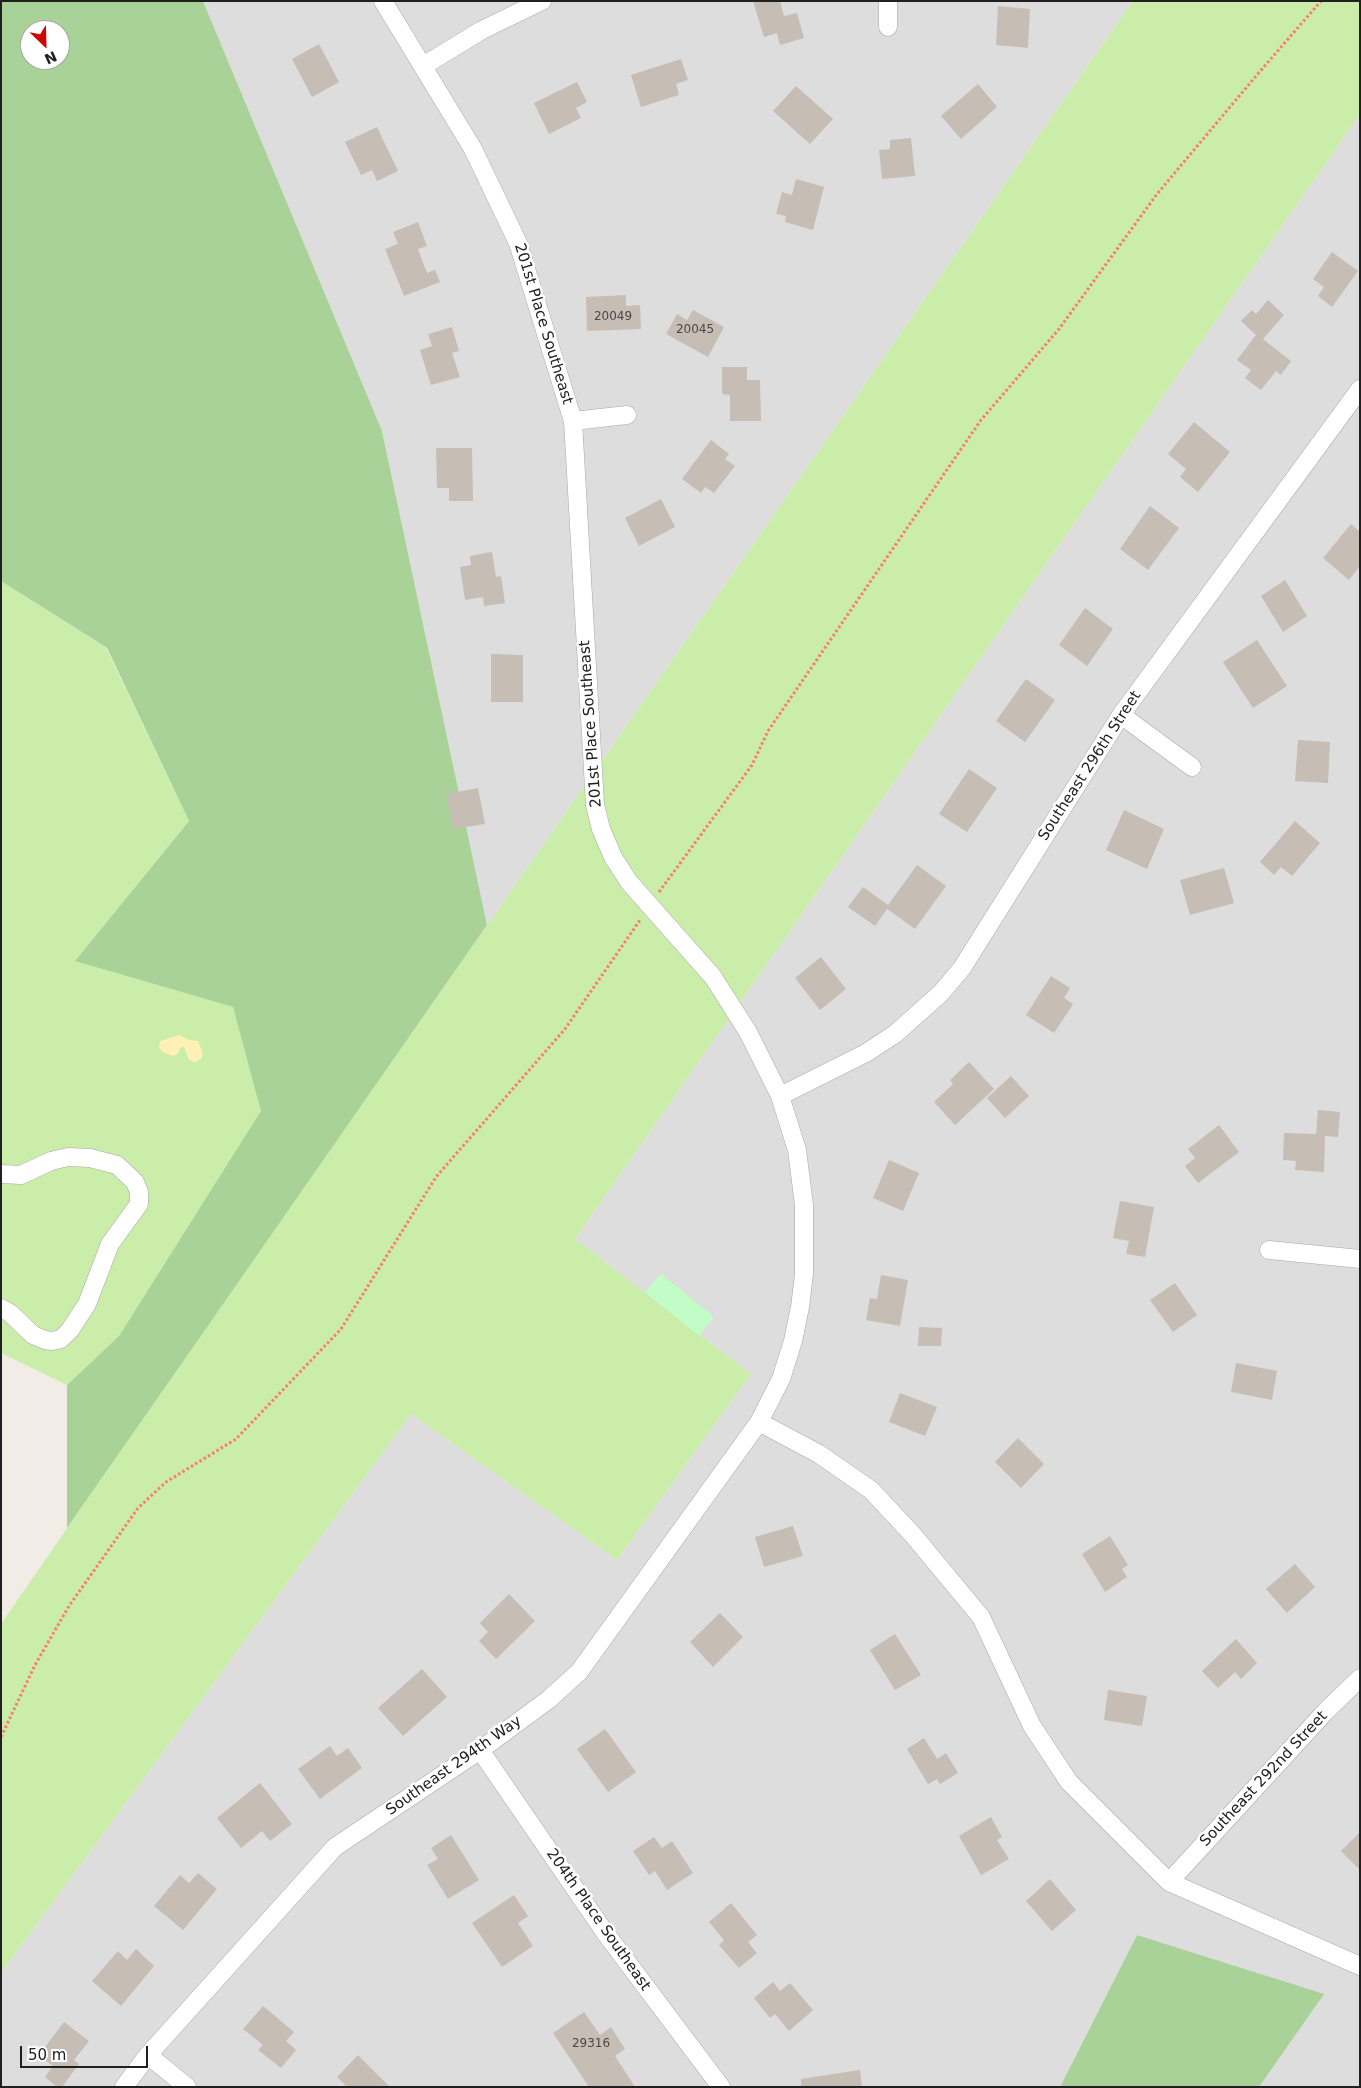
<!DOCTYPE html>
<html>
<head>
<meta charset="utf-8">
<style>
	body { margin:0 }
	#map { position:relative; width:1361px; height:2088px; overflow:hidden; background:#f1ede6; font-family:"DejaVu Sans",sans-serif }
	canvas { display:block }
	.frame { position:absolute; inset:0; border:2px solid #202020; pointer-events:none }
	.north { position:absolute; left:20px; top:20px; width:50px; height:50px; box-sizing:border-box; background:#fff; border:1px solid #a6a6a6; border-radius:50%; rotate:156deg; font-size:14px; font-weight:700; line-height:20px; text-align:center; color:#202020 }
	.north::after { content:''; display:block; margin:auto; width:18px; height:22px; background:#d00300; clip-path:polygon(50% 0,100% 100%,50% 72%,0 100%) }
	.scale { position:absolute; left:20px; top:2046px; width:128px; height:22px; box-sizing:border-box; border:2px solid #202020; border-top:0; padding-left:6px; font-size:15px; line-height:18px; white-space:nowrap; color:#202020; -webkit-text-stroke:4px #fff; paint-order:stroke }
</style>
</head>
<body>
<div id="map">
<canvas width="1361" height="2088"></canvas>
<div class="frame"></div>
<div class="north">N</div>
<div class="scale">50 m</div>
</div>
<script>
const c = document.querySelector('canvas').getContext('2d');
c.lineJoin = 'round';
function paint(path, color) { c.fillStyle = color; c.fill(path, 'evenodd'); }
const shape = rows => new Path2D(rows.map(r => 'M' + r).join(''));
function stroke(path, color, width, dash) { c.strokeStyle = color; c.lineWidth = width; c.lineCap = dash ? 'butt' : 'round'; c.setLineDash(dash || []); c.stroke(path); }
function drawText(font, color, halo, rows, align = 'center') {
  c.font = font + ' "DejaVu Sans",sans-serif'; c.lineWidth = 5; c.setLineDash([]); c.textBaseline = 'middle'; c.strokeStyle = halo; c.fillStyle = color; for (const [text, x, y, turn = 0] of rows) {
    c.save(); c.translate(x, y); c.rotate((+turn || 0) * Math.PI / 180); c.textAlign = isNaN(turn) ? turn : align; if (halo) c.strokeText(text, 0, 0); c.fillText(text, 0, 0); c.restore();
  }
}
paint(shape([
	[203,1,1133,1,487,925,382,431],
	[1360,114,1360,2087,1259,2087,1323,1994,1137,1935,1060,2087,1,2087,1,1973,411,1414,617,1560,751,1374,575,1239]
]), '#dedddd');
paint(shape([
	[1133,1,1360,1,1360,114,575,1239,751,1374,617,1560,411,1414,1,1973,1,1624,193,1346],
	[1,581,106,648,189,821,75,961,233,1007,262,1111,119,1336,67,1385,1,1353]
]), '#caedaa');
paint(shape([
	[1,1,203,1,382,431,487,925,67,1528,67,1385,119,1336,261,1111,233,1007,75,961,189,821,107,648,1,581],
	[30,30,60,30,60,60,30,60],
	[1137,1935,1324,1994,1259,2087,1060,2087]
]), '#a9d299');
paint(shape([
	[179,1035,189,1040,198,1041,203,1054,201,1059,195,1062,189,1060,184,1047,180,1048,178,1054,173,1056,162,1052,159,1047,160,1041]
]), '#fff1b6');
paint(shape([
	[661,1274,714,1317,699,1336,645,1292]
]), '#c2fcc7');
paint(shape([
	[753,1,780,1,784,16,797,13,804,38,780,45,777,33,764,37],
	[998,6,1030,9,1028,48,996,45],
	[319,44,339,82,312,97,292,59],
	[681,59,688,80,676,84,679,95,641,107,631,75],
	[577,82,587,102,576,108,581,118,549,134,534,103],
	[978,84,997,107,961,139,941,116],
	[796,86,833,119,810,144,773,111],
	[377,127,398,171,377,181,372,170,361,175,345,142],
	[911,138,915,176,882,179,879,150,890,149,890,140],
	[796,179,824,187,813,230,785,222,786,216,776,214,782,192,792,195],
	[418,222,427,246,418,249,427,273,435,270,440,282,404,296,385,249,398,244,393,232],
	[1332,252,1358,271,1332,307,1318,296,1324,287,1313,279],
	[626,295,626,306,640,305,641,329,587,331,586,297],
	[1268,300,1284,315,1263,339,1291,361,1281,375,1276,371,1261,390,1245,378,1251,370,1237,360,1256,335,1241,321,1252,310,1256,314],
	[693,310,724,327,708,357,666,334,677,314,687,320],
	[452,327,459,351,452,353,460,377,431,385,420,350,432,346,428,334],
	[722,367,747,367,747,380,760,380,761,421,730,421,730,395,722,394],
	[1194,422,1230,452,1198,492,1180,477,1186,469,1168,454],
	[711,440,729,454,725,459,735,466,714,493,705,487,701,493,682,479],
	[436,448,472,448,473,501,449,501,449,488,437,488],
	[661,499,675,527,639,546,625,518],
	[1150,506,1179,528,1148,570,1120,549],
	[1351,524,1360,532,1360,566,1349,580,1323,558],
	[492,552,496,577,501,576,505,603,484,606,483,597,465,600,460,567,471,565,470,556],
	[1285,580,1307,616,1283,632,1261,596],
	[1085,608,1113,629,1087,666,1059,645],
	[1257,640,1287,686,1253,708,1223,662],
	[491,654,523,655,523,702,491,702],
	[1026,679,1055,700,1025,742,996,721],
	[1298,740,1330,742,1328,783,1295,781],
	[969,769,997,788,967,832,939,814],
	[478,788,485,824,453,829,446,794],
	[1124,810,1164,829,1147,869,1106,850],
	[1295,821,1320,843,1292,876,1281,867,1274,875,1260,862],
	[917,865,946,886,915,929,887,909,875,926,848,907,863,887,888,905],
	[1224,868,1234,903,1190,915,1180,880],
	[821,957,846,989,820,1010,795,978],
	[1051,976,1070,988,1064,998,1073,1004,1054,1033,1026,1015],
	[969,1062,994,1089,955,1125,934,1102,953,1084,950,1080],
	[1011,1076,1029,1096,1005,1118,987,1098],
	[1318,1110,1340,1112,1338,1137,1325,1136,1324,1172,1295,1170,1296,1161,1283,1160,1284,1133,1316,1134],
	[1219,1125,1239,1152,1198,1183,1185,1166,1195,1158,1188,1149],
	[889,1160,919,1173,903,1211,873,1198],
	[1120,1201,1154,1207,1145,1257,1126,1254,1129,1241,1113,1238],
	[881,1275,908,1280,900,1326,866,1320,870,1298,877,1299],
	[1175,1283,1197,1315,1173,1332,1150,1300],
	[919,1327,942,1328,941,1346,918,1346],
	[1236,1363,1277,1371,1272,1400,1231,1392],
	[900,1393,937,1407,925,1436,889,1422],
	[1018,1438,1044,1464,1021,1488,995,1462],
	[793,1526,803,1556,764,1567,755,1537],
	[1110,1536,1128,1565,1122,1569,1127,1577,1105,1592,1082,1554],
	[1295,1564,1315,1587,1287,1613,1266,1589],
	[509,1594,535,1621,496,1659,479,1641,488,1632,480,1623],
	[720,1613,743,1637,713,1667,690,1642],
	[895,1634,921,1675,895,1690,870,1650],
	[1236,1639,1257,1663,1241,1679,1235,1672,1218,1688,1202,1671],
	[422,1669,447,1697,403,1736,378,1708],
	[1108,1690,1147,1696,1142,1726,1104,1720],
	[605,1729,636,1772,608,1792,577,1749],
	[924,1738,937,1759,946,1753,958,1773,940,1784,937,1779,928,1784,907,1749],
	[330,1746,337,1756,348,1748,362,1768,320,1799,298,1769],
	[260,1783,292,1824,270,1841,262,1831,241,1848,217,1818],
	[991,1817,1002,1837,997,1840,1009,1859,981,1875,959,1836],
	[1360,1832,1360,1870,1341,1851],
	[451,1835,479,1880,448,1899,427,1865,438,1859,431,1848],
	[654,1837,662,1848,672,1841,693,1873,667,1890,655,1871,649,1875,633,1851],
	[198,1873,217,1889,183,1930,154,1906,180,1875,189,1883],
	[1050,1879,1076,1910,1052,1931,1026,1901],
	[514,1895,528,1916,518,1923,533,1946,502,1967,472,1923],
	[731,1903,757,1935,748,1942,757,1953,739,1968,719,1945,724,1940,709,1922],
	[136,1949,154,1966,121,2006,92,1981,118,1951,127,1960],
	[773,1982,780,1991,790,1983,813,2010,789,2031,775,2014,770,2018,754,1998],
	[263,2006,294,2032,286,2041,296,2050,281,2068,258,2050,263,2045,243,2029],
	[584,2012,600,2035,611,2027,625,2049,615,2056,635,2087,589,2087,553,2033],
	[64,2022,89,2041,74,2060,79,2064,62,2087,57,2087,45,2077,53,2066,39,2055],
	[358,2055,390,2087,347,2087,337,2077],
	[860,2070,862,2087,801,2087,801,2079]
]), '#c6bdb5');
const minor = shape([
	[888,27,888,1],
	[423,66,482,30,542,1],
	[573,421,627,415],
	[1121,715,1192,767],
	[780,1096,866,1053,895,1034,941,993,962,968,1121,715,1360,389],
	[1,1174,21,1175,51,1161,68,1157,90,1158,117,1165,135,1182,139,1192,139,1204,110,1244,87,1304,70,1330,61,1339,52,1341,45,1340,33,1335,10,1313,1,1308],
	[1269,1250,1360,1259],
	[759,1422,819,1454,871,1490,913,1535,981,1617,1032,1726,1069,1782,1169,1882,1360,1966],
	[480,1750,606,1934,721,2087],
	[1169,1882,1325,1712,1360,1678],
	[148,2055,187,2087],
	[124,2087,148,2055,335,1847,480,1750,548,1700,579,1672,759,1422,781,1379,793,1341,800,1307,804,1274,804,1205,797,1150,780,1096,748,1032,713,977,629,882,613,857,601,829,595,805,573,421,518,243,473,149,383,1]
]);
stroke(minor, '#a7a7a7', 19);
stroke(shape([
	[659,892,752,765,768,731,981,420,1059,329,1157,194,1256,76,1321,1],
	[1,1737,35,1665,69,1606,138,1508,166,1482,236,1439,341,1329,436,1177,565,1029,640,920]
]), '#ff7a69', 3, [2.5, 2.5]);
stroke(minor, '#fff', 18);
drawText('12px', '#4a4745', null, [
	["20049",613,317],
	["20045",695,330],
	["29316",591,2044]
]);
drawText('15px', '#202020', '#fff', [
	["201st Place Southeast",543,324,73],
	["201st Place Southeast",591,724,-94],
	["Southeast 296th Street",1090,766,-57],
	["Southeast 294th Way",454,1766,-35],
	["Southeast 292nd Street",1264,1779,-47],
	["204th Place Southeast",598,1920,55]
]);
</script>
</body>
</html>
